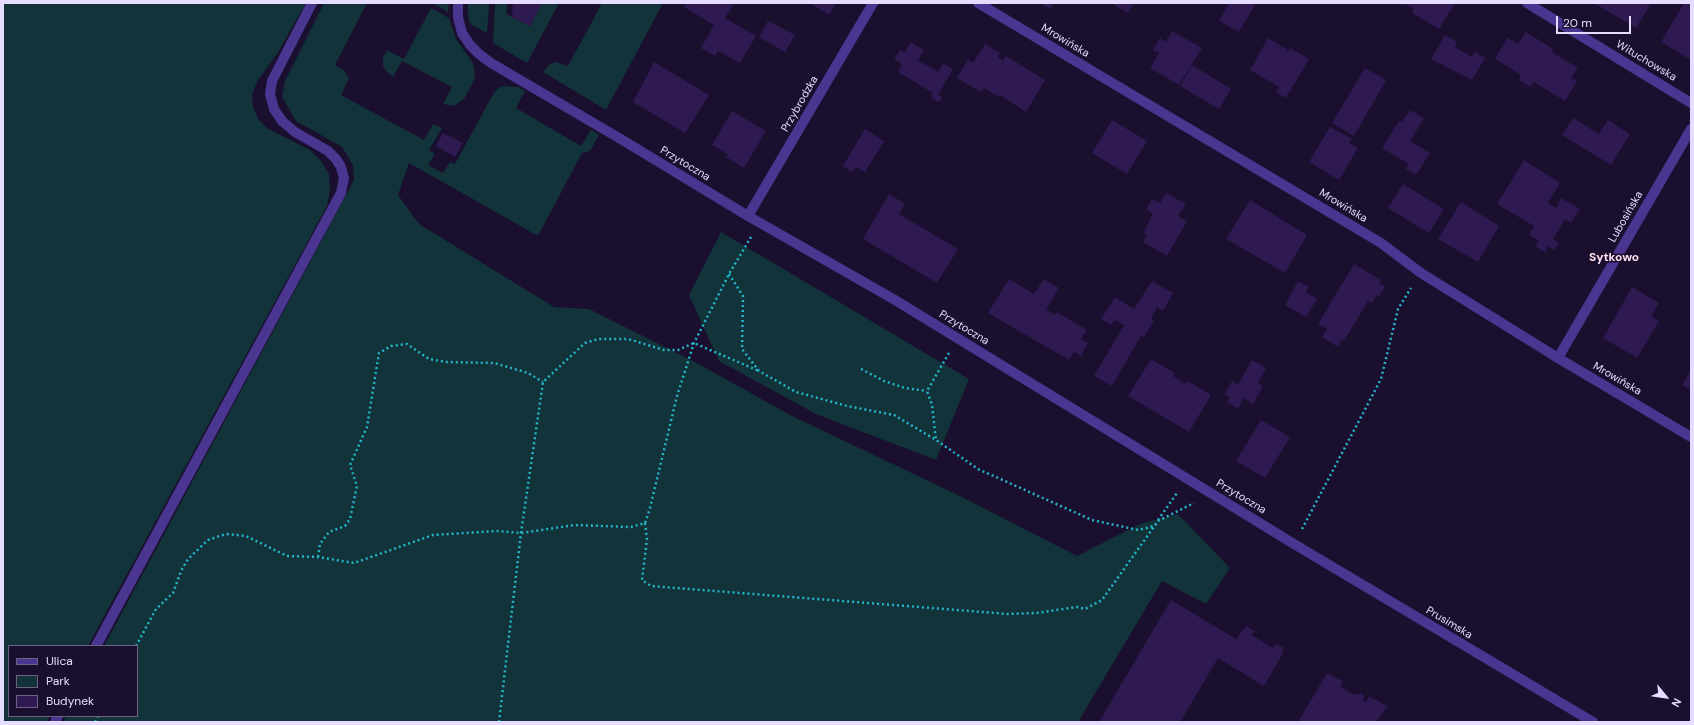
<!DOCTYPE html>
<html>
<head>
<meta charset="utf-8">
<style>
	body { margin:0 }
	#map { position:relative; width:1694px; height:725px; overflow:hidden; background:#1a0f2e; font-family:"DM Sans",sans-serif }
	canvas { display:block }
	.frame { position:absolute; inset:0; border:4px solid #e6dcff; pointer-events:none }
	.legend { position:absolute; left:8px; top:645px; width:130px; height:72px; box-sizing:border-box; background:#1a0f2e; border:1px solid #6c6182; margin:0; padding:5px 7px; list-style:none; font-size:12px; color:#e6dcff }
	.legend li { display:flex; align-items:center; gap:8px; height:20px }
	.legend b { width:20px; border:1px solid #6c6182 }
	.north { position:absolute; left:1646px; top:677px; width:40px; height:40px; -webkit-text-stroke:3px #1a0f2e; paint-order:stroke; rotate:119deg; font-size:11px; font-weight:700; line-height:16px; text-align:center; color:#e6dcff }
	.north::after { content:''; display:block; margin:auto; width:14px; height:18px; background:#e6dcff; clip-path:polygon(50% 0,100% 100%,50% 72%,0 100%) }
	.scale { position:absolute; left:1556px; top:16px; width:75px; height:18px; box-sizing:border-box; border:2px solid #e6dcff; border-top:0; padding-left:5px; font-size:12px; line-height:14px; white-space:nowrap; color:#e6dcff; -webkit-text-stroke:3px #1a0f2e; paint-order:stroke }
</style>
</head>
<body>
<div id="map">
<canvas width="1694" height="725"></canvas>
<div class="frame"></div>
<ul class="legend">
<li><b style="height:5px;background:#4a3691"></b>Ulica</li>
<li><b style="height:11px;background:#113339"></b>Park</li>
<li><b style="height:11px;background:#2f1951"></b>Budynek</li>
</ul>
<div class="north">N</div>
<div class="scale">20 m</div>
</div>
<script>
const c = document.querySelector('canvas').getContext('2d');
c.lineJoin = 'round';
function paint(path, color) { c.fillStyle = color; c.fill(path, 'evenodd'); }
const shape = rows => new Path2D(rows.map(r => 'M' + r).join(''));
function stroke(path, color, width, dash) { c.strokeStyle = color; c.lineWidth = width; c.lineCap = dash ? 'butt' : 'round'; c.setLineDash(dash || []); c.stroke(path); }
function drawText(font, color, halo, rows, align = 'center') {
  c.font = font + ' "DM Sans",sans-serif'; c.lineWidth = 3; c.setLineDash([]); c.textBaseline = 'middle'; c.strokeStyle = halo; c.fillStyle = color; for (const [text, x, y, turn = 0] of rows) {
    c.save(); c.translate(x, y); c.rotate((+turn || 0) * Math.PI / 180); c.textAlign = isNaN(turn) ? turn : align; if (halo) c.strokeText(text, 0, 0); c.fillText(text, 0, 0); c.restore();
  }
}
paint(shape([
	[3,3,306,3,277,54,258,80,252,94,253,107,258,119,267,128,310,150,321,161,329,174,330,190,327,206,88,646,9,646,9,716,50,716,47,722,3,722],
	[324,3,367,3,335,65,344,70,349,78,341,95,424,140,433,124,442,128,429,150,435,154,428,165,443,173,450,162,455,164,492,96,497,89,503,86,518,87,525,91,516,108,581,146,591,130,599,135,590,151,582,153,538,236,409,163,398,195,419,224,554,307,589,309,695,362,792,416,960,496,1077,556,1140,524,1178,514,1230,568,1206,604,1162,581,1078,722,63,722,66,716,137,716,137,646,104,646,354,180,353,165,342,147,296,121,282,97,285,81],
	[432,3,449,3,448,12],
	[468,3,489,3,487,33,470,24,468,15],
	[495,3,507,3,506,14,530,26,542,3,559,3,527,63,493,43],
	[602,3,663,3,606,110,543,72,550,64,555,62,568,66],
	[431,8,449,18,456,39,473,63,475,76,473,82,464,99,454,106,443,104,452,87,402,61,393,77,387,72,383,66,383,58,387,50,404,59],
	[721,232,969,379,936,460,816,414,719,361,689,295]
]), '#113339');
paint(shape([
	[513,3,542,3,530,26,512,17],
	[686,3,730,3,733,5,725,18,756,36,740,63,718,51,715,56,701,48,714,25,684,7],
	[810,3,836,3,829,15],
	[1040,3,1054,3,1050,9],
	[1115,3,1134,3,1128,13,1114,5],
	[1229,3,1256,3,1239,32,1219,21],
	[1399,3,1455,3,1439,29,1412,13,1414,9,1404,3,1403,6],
	[1594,3,1651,3,1636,28],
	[1684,3,1691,5,1691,60,1661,42],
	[768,21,795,35,785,52,759,37],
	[1172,31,1202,48,1179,85,1150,68,1159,53,1153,50,1160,38,1166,42],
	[1526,32,1553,49,1552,52,1578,68,1571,78,1577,81,1565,101,1534,82,1530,87,1519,80,1521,75,1495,59,1507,38,1518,44],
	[1445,35,1457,42,1455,47,1472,57,1475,52,1485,58,1472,80,1431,59],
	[1268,38,1288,50,1283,59,1290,48,1309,59,1286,98,1276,92,1279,87,1250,70],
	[911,42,924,50,918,60,938,72,943,63,953,69,938,95,942,97,939,102,931,98,933,93,898,72,902,64,894,59,900,50,905,52],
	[985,44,1000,53,998,57,1003,61,1006,56,1045,80,1026,112,1000,95,999,97,984,88,981,92,957,78,968,59,973,63],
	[654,62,709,95,685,133,633,102],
	[1192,65,1231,89,1219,109,1180,86],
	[1365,68,1386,80,1354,136,1332,123],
	[1410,110,1424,118,1410,141,1430,153,1416,175,1406,169,1409,164,1382,148,1399,121,1402,122],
	[732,111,766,131,744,168,726,157,728,154,712,145],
	[1573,118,1599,134,1608,120,1630,134,1611,165,1562,135],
	[1112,120,1147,141,1127,174,1092,153],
	[1330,127,1352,139,1349,143,1358,148,1339,180,1309,162],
	[865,129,884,141,865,172,856,167,852,172,843,166],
	[443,133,463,143,455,157,436,146],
	[1524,160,1560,183,1548,203,1556,208,1561,198,1580,209,1571,223,1565,219,1553,239,1559,243,1555,250,1548,246,1545,252,1535,246,1539,241,1529,235,1534,226,1497,204],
	[1403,184,1444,209,1429,233,1388,208],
	[1166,193,1186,204,1178,216,1187,221,1167,256,1143,242,1147,235,1143,233,1153,214,1146,209,1152,199,1160,203],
	[889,194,905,204,899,214,958,249,937,283,863,239],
	[1250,200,1307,235,1285,273,1226,239],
	[1461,202,1499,226,1478,262,1438,239],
	[1354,264,1381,280,1379,283,1385,287,1379,297,1377,295,1372,303,1368,301,1344,341,1342,339,1338,347,1322,337,1327,329,1318,324],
	[1009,279,1034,294,1044,279,1059,288,1046,310,1055,315,1057,312,1087,330,1081,339,1088,343,1081,356,1074,352,1069,360,988,313],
	[1152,281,1173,293,1163,311,1157,307,1151,319,1154,321,1144,337,1141,336,1112,386,1094,376,1124,325,1115,320,1111,325,1101,319,1115,297,1134,309],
	[1298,281,1309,287,1306,292,1317,299,1306,317,1285,305],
	[1632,287,1659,303,1651,316,1659,321,1637,358,1603,338],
	[1151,359,1175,373,1173,376,1185,384,1188,381,1211,395,1189,432,1128,396],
	[1252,360,1266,368,1258,383,1263,386,1253,404,1244,398,1238,409,1227,402,1230,397,1225,394,1232,381,1238,385],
	[1691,370,1691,390,1682,385],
	[1261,420,1290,437,1265,478,1236,461],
	[1171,600,1236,639,1246,626,1255,631,1252,635,1273,648,1276,644,1284,648,1282,652,1283,653,1264,686,1218,658,1180,722,1099,722],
	[1327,673,1343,681,1340,686,1354,695,1361,693,1364,696,1363,700,1366,702,1369,696,1387,706,1379,718,1375,722,1298,722]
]), '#2f1951');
stroke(shape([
	[729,274,743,296,742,349,759,371,796,392,847,406,894,415,936,440],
	[949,353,927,391,932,405,936,440,978,469,1092,520,1138,530,1151,527,1154,524],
	[861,369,884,381,905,388,927,391],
	[1158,520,1177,493],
	[645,523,647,539,642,580,651,586,1008,614,1036,613,1077,607,1085,609,1102,600,1158,521,1194,503],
	[1302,529,1381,379,1398,309,1411,288],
	[318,557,320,544,329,532,345,526,350,519,357,486,350,465,367,427,379,353,391,346,407,344,429,359,446,362,494,363,528,373,543,382],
	[136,646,156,609,173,593,181,571,188,559,208,540,226,534,246,536,287,556,318,557,354,563,433,535,497,531,521,533,574,525,631,527,645,523,650,508,677,396,694,343,729,274,751,237],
	[95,722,98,716],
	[499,722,521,533,543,382,585,343,598,339,628,339,664,350,678,350,694,343,759,371]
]), '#24b6cb', 2.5, [2, 3]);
stroke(shape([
	[458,3,458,17,462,33,470,45,479,54,491,63,619,138],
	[96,646,341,193,344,178,341,167,336,159,328,151,295,132,282,121,274,109,270,94,272,81,312,3],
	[55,722,58,716]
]), '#4a3691', 10);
stroke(shape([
	[978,3,1381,243,1421,273,1558,358,1691,437],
	[1527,3,1691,103],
	[619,138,748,216,895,300,1294,544,1593,722],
	[748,216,873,3],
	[1558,358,1691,129]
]), '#4a3691', 10);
drawText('11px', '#e6dcff', '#1a0f2e', [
	["Mrowińska",1065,41,31],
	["Wituchowska",1646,61,31],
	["Przybrodzka",800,104,-60],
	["Przytoczna",685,164,31],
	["Mrowińska",1343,206,31],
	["Lubosińska",1626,217,-60],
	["Przytoczna",964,328,31],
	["Mrowińska",1617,379,30],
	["Przytoczna",1241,497,31],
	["Prusimska",1449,623,31]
]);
drawText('bold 12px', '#ffdeed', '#1a0f2e', [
	["Sytkowo",1614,258]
]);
</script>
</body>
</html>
